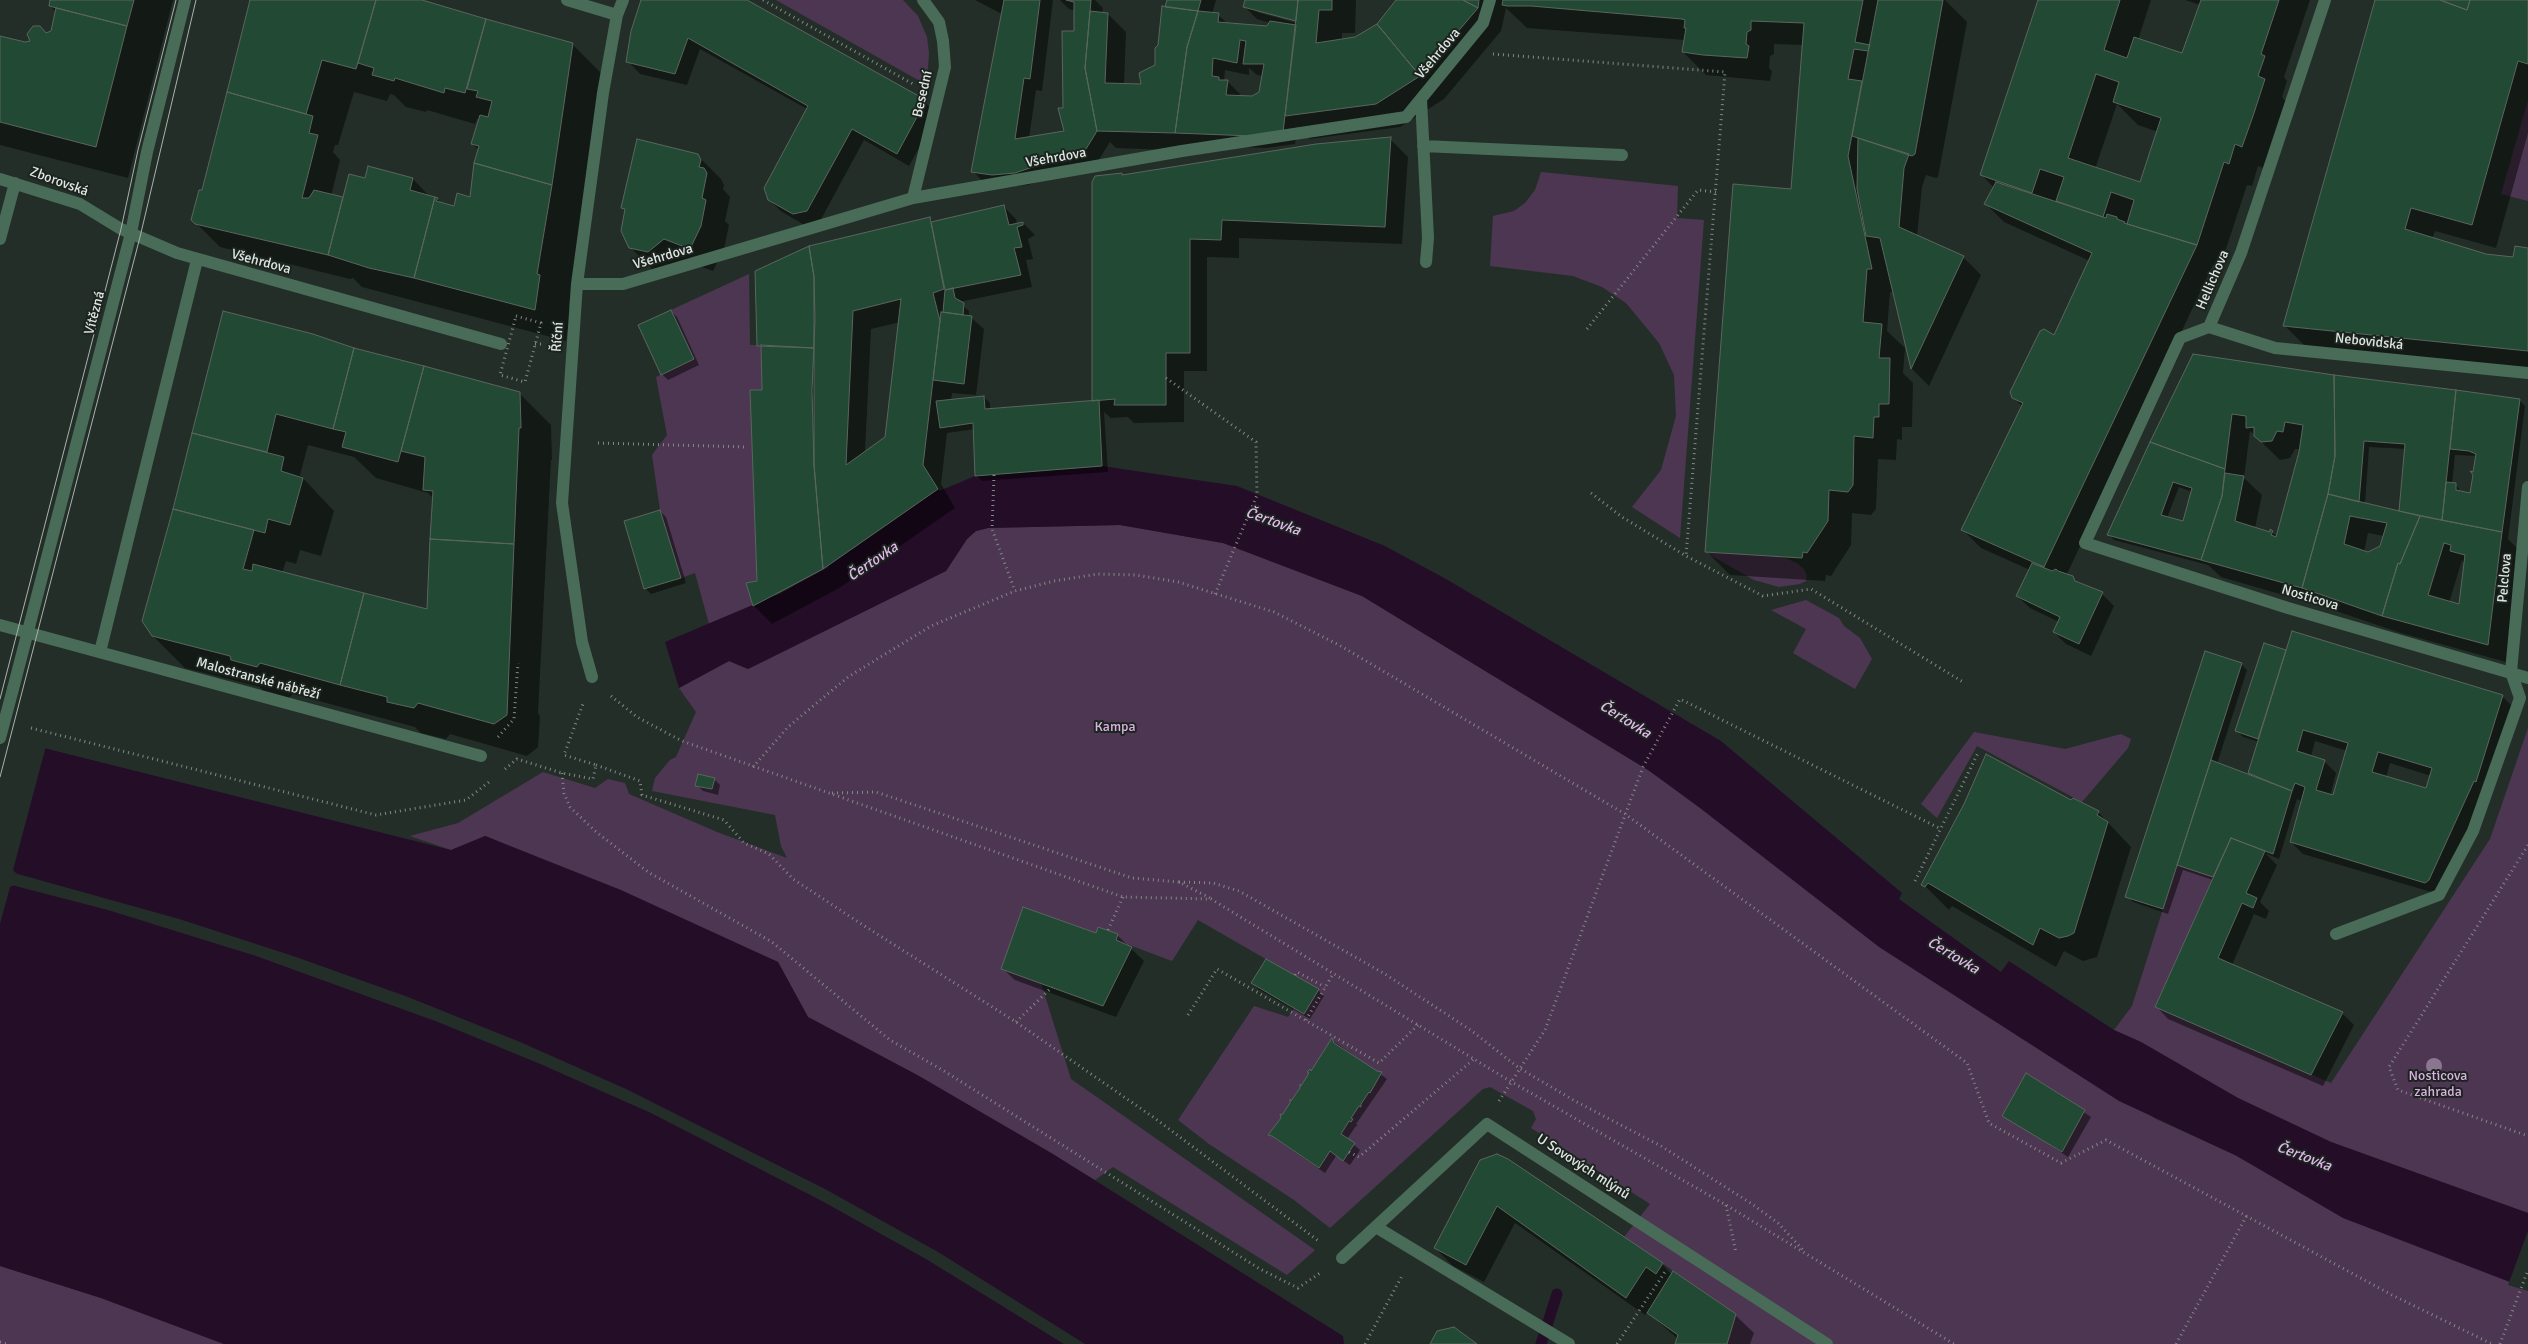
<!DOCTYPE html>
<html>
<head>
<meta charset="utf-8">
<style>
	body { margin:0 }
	canvas { display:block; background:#242e28 }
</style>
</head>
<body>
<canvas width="2528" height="1344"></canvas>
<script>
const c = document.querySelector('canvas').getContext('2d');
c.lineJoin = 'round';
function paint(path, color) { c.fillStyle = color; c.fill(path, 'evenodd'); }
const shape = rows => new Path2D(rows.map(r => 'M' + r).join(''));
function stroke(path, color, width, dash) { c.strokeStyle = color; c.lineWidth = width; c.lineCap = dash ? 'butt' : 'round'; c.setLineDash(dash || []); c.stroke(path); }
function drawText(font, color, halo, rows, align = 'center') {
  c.font = font + ' Signika,sans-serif'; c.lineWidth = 4; c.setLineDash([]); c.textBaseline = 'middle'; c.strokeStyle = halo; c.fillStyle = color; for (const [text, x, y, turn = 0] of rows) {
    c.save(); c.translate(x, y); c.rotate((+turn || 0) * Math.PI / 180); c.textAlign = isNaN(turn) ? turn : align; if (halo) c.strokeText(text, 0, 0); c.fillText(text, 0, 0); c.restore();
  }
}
paint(shape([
	[776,0,903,0,918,16,927,37,929,53,927,85],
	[2528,100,2528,201,2501,194],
	[1541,172,1678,186,1677,218,1704,220,1680,538,1632,507,1661,470,1676,416,1674,375,1659,343,1626,303,1602,287,1573,276,1490,266,1493,216,1514,211,1525,203,1535,190],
	[749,274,750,345,761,345,762,390,751,390,757,581,746,583,753,606,709,624,695,573,681,578,660,510,652,455,667,435,656,377,693,359,671,310],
	[1120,525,1223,543,1362,596,1648,770,2156,1119,2528,1289,2528,1344,1727,1344,1736,1314,1624,1237,1650,1204,1531,1128,1536,1119,1533,1111,1490,1087,1483,1089,1330,1228,1294,1200,1209,1144,1178,1120,1254,1006,1288,1017,1294,1008,1318,989,1198,920,1172,961,1116,940,1117,934,1098,927,1096,933,1023,907,1003,964,1041,983,1071,1079,1315,1250,1287,1275,1113,1167,1095,1180,919,1076,808,1017,778,962,486,836,451,850,410,836,458,823,543,772,595,788,608,779,625,783,629,794,717,832,787,858,781,846,775,815,652,791,655,778,670,760,676,757,696,712,679,688,729,661,748,669,946,571,967,539,976,531,988,528],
	[2026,1073,2085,1110,2062,1152,2002,1116],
	[1705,552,1783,557,1797,563,1804,569,1807,576,1806,581,1800,584,1779,587,1754,580],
	[1806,600,1839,618,1844,626,1860,638,1872,659,1855,689,1793,653,1806,629,1771,610],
	[2528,728,2528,1213,2331,1142,2238,1098,2141,1042,2114,1030,2132,1006,2177,865,2213,877,2155,1007,2331,1083,2490,839],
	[1974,732,2065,749,2121,734,2131,739,2128,748,2082,802,1977,746,1937,818,1921,804],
	[0,1266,101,1298,224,1344,0,1344]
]), '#4d3651');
paint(shape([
	[1102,466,1237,486,1385,546,1446,579,1721,741,1902,893,1899,899,2001,972,2009,961,2114,1030,2141,1042,2238,1098,2331,1142,2528,1213,2528,1289,2343,1218,2235,1155,2119,1101,1879,947,1700,808,1648,770,1362,596,1223,543,1120,525,988,528,976,531,967,539,946,571,748,669,729,661,679,688,665,642,781,593,823,569,938,489,939,491,975,476],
	[0,737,451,850,485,836,621,890,778,962,808,1017,919,1076,1053,1154,1343,1336,1344,1344,1085,1344,938,1252,825,1189,626,1089,520,1042,408,997,293,956,179,919,0,869],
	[0,882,108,910,256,956,438,1022,538,1063,651,1113,822,1201,926,1259,1064,1344,224,1344,101,1298,0,1266]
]), '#240d27');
paint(shape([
	[0,734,46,746,13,870,19,876,0,871],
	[0,880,17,884,10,887,0,924],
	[2528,1231,2528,1291,2508,1285]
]), '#242e28');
paint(shape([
	[50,0,173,0,128,178,0,145,0,37,26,44,52,32,56,12,50,6],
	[251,0,419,0,572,44,604,76,569,306,571,308,566,341,362,287,353,278,350,279,220,247,196,223],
	[354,92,387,101,390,94,394,95,406,107,426,112,427,110,475,124,477,119,480,120,472,144,479,150,471,199,454,207,442,204,437,199,430,197,413,179,369,168,366,180,344,199,331,196,340,160,333,152,335,145,338,145],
	[643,0,744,0,923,100,937,115,909,166,864,140,819,223,806,226,782,212,769,200,807,109,700,49,687,85,640,74,628,61],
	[975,0,1053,0,1042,91,1036,90,1029,138,1065,132,1064,109,1075,32,1076,11,1069,9,1060,0,1095,0,1103,8,1102,13,1108,14,1126,32,1124,85,1142,85,1156,66,1168,0,1216,0,1212,14,1218,15,1228,24,1268,27,1270,23,1257,19,1245,7,1247,0,1356,0,1355,33,1342,33,1342,40,1355,39,1378,25,1397,0,1945,0,1967,22,1938,177,1936,178,1926,175,1922,187,1917,236,1963,257,1981,275,1929,386,1912,369,1894,292,1890,292,1887,331,1905,348,1903,373,1913,383,1912,427,1902,427,1902,440,1897,439,1896,460,1878,459,1876,509,1871,515,1852,513,1851,545,1831,576,1826,575,1825,581,1730,575,1707,552,1792,190,1803,45,1774,44,1774,54,1770,56,1769,68,1772,71,1770,81,1706,75,1683,52,1685,40,1527,28,1506,8,1501,31,1444,99,1400,127,1310,139,1297,126,1295,144,1266,148,1194,145,1193,151,1116,148,1110,142,1098,161,1028,185,1005,187,985,184,973,171,1002,14],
	[1257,10,1301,21,1300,24,1257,12],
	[1249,68,1257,75,1263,76,1261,92,1253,98,1239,97,1240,94,1227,81,1224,81,1225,70,1249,75],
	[2040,0,2151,0,2138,40,2183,55,2200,5,2185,0,2310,0,2284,77,2287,81,2282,97,2288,104,2266,169,2258,166,2252,186,2247,185,2220,267,2213,265,2066,576,2102,594,2114,606,2091,656,2066,644,2054,632,2059,622,2030,608,2017,596,2030,570,1981,548,1963,530,2023,407,2013,397,2054,337,2090,261,2004,222,1986,204,1994,188,1981,174],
	[2117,104,2138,125,2158,132,2140,184,2095,169],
	[2377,0,2528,0,2528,133,2496,248,2435,231,2432,239,2485,255,2514,258,2528,249,2528,373,2308,349,2284,325],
	[1390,139,1408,157,1402,244,1239,238,1239,258,1207,257,1207,371,1184,371,1184,422,1134,423,1128,417,1111,418,1104,412,1108,472,982,481,976,475,975,429,947,433,941,484,955,508,841,587,772,624,754,606,748,584,759,582,763,391,763,349,758,345,757,272,930,218,934,223,1003,206,1016,219,1017,224,1023,223,1035,235,1028,239,1033,259,1026,260,1032,287,959,302,969,311,969,316,984,329,976,395,952,393,951,401,984,397,990,403,990,410,1095,402,1123,176],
	[900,322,886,438,865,452,871,329],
	[828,565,829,567,775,596,775,593],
	[697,155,721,179,724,185,723,189,730,197,725,221,729,225,724,249,713,271,688,262,654,271,630,247,626,211,622,207],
	[671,311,677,317,699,365,668,380,662,374],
	[224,313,519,393,551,425,552,460,551,460,538,713,540,716,538,747,527,756,450,734,446,739,421,733,415,727,293,694,289,698,264,692,260,687,185,668,153,636,154,590],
	[308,445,354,457,376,478,428,493,434,499,428,611,282,573,286,561,296,564,300,550,321,556,334,511,300,475],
	[2193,356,2519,400,2525,406,2508,539,2520,551,2506,662,2401,633,2321,606,2221,577,2208,565,2114,540,2108,534],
	[2250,431,2280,460,2290,458,2295,449,2301,449,2277,537,2272,532,2255,528,2262,495,2244,478],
	[2369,447,2406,449,2400,512,2365,504],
	[2455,455,2477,456,2471,494,2462,493,2456,485,2452,484],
	[2179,487,2192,492,2184,522,2167,518],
	[2368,533,2384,536,2381,547,2368,553,2364,552],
	[2462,560,2465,564,2460,606,2449,603],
	[660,511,666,517,686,583,651,594,645,588],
	[2265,645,2287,652,2502,696,2514,708,2488,793,2438,894,2303,854,2291,842,2303,802,2297,799,2279,859,2265,853,2277,865,2260,902,2269,911,2266,919,2254,914,2232,965,2342,1013,2354,1025,2323,1086,2168,1019,2156,1006,2213,880,2183,870,2168,914,2133,902,2127,896,2241,664,2247,670,2217,764,2256,779,2250,772,2259,742,2243,737,2237,731],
	[2315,741,2347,751,2334,797,2330,796,2336,773,2324,761,2311,757],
	[2390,763,2431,776,2426,790,2386,777],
	[714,779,720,785,718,795,703,791,697,785],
	[2072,801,2098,812,2131,847,2097,957,2083,961,2064,951,2056,967,1952,906,1949,910,1923,884],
	[1097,935,1117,935,1144,961,1116,1017,1015,980,1002,968],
	[1253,983,1318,990,1324,996,1310,1019,1258,989],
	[1332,1040,1387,1079,1356,1124,1358,1126,1356,1126,1347,1139,1360,1150,1350,1165,1336,1156,1325,1173,1270,1135],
	[2027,1074,2091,1117,2068,1157,2004,1115],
	[1481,1161,1662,1264,1672,1275,1735,1315,1754,1333,1750,1344,1676,1344,1678,1339,1647,1312,1645,1315,1515,1223,1484,1282,1453,1266,1435,1248]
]), '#0007');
stroke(shape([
	[1541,1344,1557,1294]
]), '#240d27', 11);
const building = shape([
	[50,0,134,0,127,26,49,6,50,0],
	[250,0,376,0,356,69,322,60,306,114,227,92,250,0],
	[376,0,422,0,486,19,465,93,445,88,444,93,395,78,394,81,372,75,374,68,358,63,376,0],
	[641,0,747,0,924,99,925,102,897,154,852,129,807,211,793,214,768,200,764,188,808,106,688,38,675,74,626,62,631,31,641,0],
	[1004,0,1040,0,1030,79,1024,78,1015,139,1064,131,1058,108,1063,108,1062,31,1074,31,1074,2,1066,0,1091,0,1085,68,1097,131,1086,149,1015,173,992,175,971,172,1004,0],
	[1167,0,1201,0,1198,11,1165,7,1167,0],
	[1245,0,1298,0,1296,21,1243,7,1245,0],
	[1298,0,1332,0,1332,10,1319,10,1316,43,1355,37,1377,24,1420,76,1376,104,1285,116,1298,0],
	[1396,0,1463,0,1478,8,1420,76,1377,24,1396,0],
	[1463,0,1479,0,1478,8,1463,0],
	[1503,0,1863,0,1855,42,1870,45,1868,51,1854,49,1848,79,1862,81,1848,156,1872,269,1867,269,1863,322,1882,324,1879,358,1890,358,1889,404,1879,404,1879,417,1874,417,1873,438,1854,436,1853,485,1848,492,1829,490,1828,521,1807,553,1803,552,1802,558,1705,552,1733,184,1791,189,1804,23,1751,21,1751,30,1747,32,1746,44,1749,46,1747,58,1703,55,1682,52,1686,28,1684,28,1685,20,1682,19,1531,6,1507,6,1502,5,1503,0],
	[1878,0,1943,0,1915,154,1912,156,1852,136,1878,0],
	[2038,0,2120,0,2104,50,2127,58,2134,37,2182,53,2201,0,2279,0,2261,54,2265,56,2258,76,2265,79,2254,113,2242,147,2235,144,2229,164,2224,162,2197,245,2127,224,2134,200,2111,192,2103,217,2056,201,2064,177,2040,169,2032,193,1980,175,2038,0],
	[2096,74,2119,82,2113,102,2161,118,2140,182,2068,158,2096,74],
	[2375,0,2440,0,2467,10,2470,0,2528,0,2528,64,2518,61,2472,225,2411,208,2405,229,2486,254,2513,257,2515,246,2528,248,2528,351,2283,326,2375,0],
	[2440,0,2470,0,2467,10,2440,0],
	[1162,6,1198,11,1187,47,1175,133,1097,131,1085,68,1090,11,1108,13,1105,83,1141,84,1139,73,1155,65,1155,48,1158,45,1162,6],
	[56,8,127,26,96,147,0,122,0,36,25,42,30,41,27,34,33,26,40,26,46,33,51,31,56,8],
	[1198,11,1219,13,1218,22,1267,26,1270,21,1296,25,1283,132,1253,136,1175,133,1187,47,1198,11],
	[1240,40,1246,41,1243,64,1264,64,1259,92,1252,96,1226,95,1228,80,1219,80,1219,77,1212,76,1213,58,1237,63,1240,40],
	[486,19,573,43,552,185,474,163,479,146,471,144,480,115,488,117,492,101,476,97,478,91,467,89,486,19],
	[227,92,313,116,309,133,318,135,302,198,309,198,314,190,343,197,328,255,195,224,191,220,199,190,202,190,227,92],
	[1391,137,1385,227,1222,220,1221,240,1190,239,1190,353,1166,353,1166,405,1114,405,1115,399,1092,401,1092,182,1095,176,1122,173,1122,175,1316,144,1391,137],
	[1858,138,1909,154,1904,168,1899,227,1964,256,1911,369,1880,238,1866,236,1857,189,1858,138],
	[637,139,698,154,701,160,699,167,704,168,707,173,702,198,706,200,701,226,690,249,664,239,648,252,629,248,621,231,625,209,621,208,637,139],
	[474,163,552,185,537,274,540,275,535,310,414,278,435,197,438,198,436,201,454,206,457,193,470,197,474,163],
	[368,166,413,178,410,190,435,197,414,278,369,268,328,255,349,174,365,178,368,166],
	[1996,182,2106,218,2107,214,2117,217,2117,219,2125,222,2124,223,2197,245,2044,567,1961,530,2023,403,2012,398,2010,392,2040,331,2044,329,2054,335,2092,253,1984,204,1996,182],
	[1004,205,1009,225,1023,222,1023,225,1017,227,1022,247,1014,248,1021,275,945,290,931,222,1004,205],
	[930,217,944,289,933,293,940,321,923,465,938,489,823,569,814,465,812,390,815,320,814,277,809,246,930,217],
	[901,299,885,437,846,465,853,311,901,299],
	[809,246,814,277,814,348,757,346,755,271,809,246],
	[953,288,955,298,964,303,963,315,943,312,945,290,953,288],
	[671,310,694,359,661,375,638,325,671,310],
	[223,311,313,334,354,348,333,429,276,414,267,452,192,433,223,311],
	[941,312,972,316,964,384,933,380,941,312],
	[761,345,814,348,814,465,823,569,753,606,746,583,757,581,750,390,762,390,761,345],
	[354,348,424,366,398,462,342,447,346,432,333,429,354,348],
	[2193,354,2334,375,2335,456,2328,494,2302,588,2201,560,2222,496,2225,473,2244,476,2235,521,2270,532,2270,529,2273,531,2271,535,2276,537,2299,452,2303,425,2285,422,2283,432,2277,431,2272,441,2261,442,2254,436,2254,427,2246,428,2246,416,2232,414,2225,469,2150,442,2193,354],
	[424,366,520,392,521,428,519,428,514,544,430,539,433,491,423,490,425,457,401,451,424,366],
	[2334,375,2456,390,2442,520,2399,511,2405,444,2364,441,2359,502,2328,494,2335,456,2334,375],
	[2456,390,2520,399,2502,532,2442,520,2446,482,2456,483,2456,490,2470,493,2473,475,2470,471,2473,472,2476,454,2469,451,2450,449,2456,390],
	[984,396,985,409,1099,400,1102,466,975,476,973,423,940,428,936,401,984,396],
	[192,433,284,457,281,471,303,478,290,525,268,519,265,533,173,509,192,433],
	[2150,442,2225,469,2222,496,2201,560,2107,535,2150,442],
	[2173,482,2192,488,2183,521,2161,515,2173,482],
	[2328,494,2420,516,2400,564,2398,563,2382,616,2302,588,2328,494],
	[2350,516,2387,523,2380,546,2368,552,2344,544,2350,516],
	[173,509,254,530,243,569,252,571,253,564,364,593,340,685,260,663,257,667,231,660,230,656,152,636,142,621,173,509],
	[660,510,681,578,644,589,624,521,660,510],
	[2420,516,2502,532,2488,645,2382,616,2398,563,2400,564,2420,516],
	[2444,543,2451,545,2450,551,2465,555,2459,604,2428,595,2444,543],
	[430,539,514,544,507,715,494,724,418,703,414,708,387,702,387,697,340,685,364,593,427,609,430,539],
	[2032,563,2052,571,2056,569,2058,571,2073,576,2075,581,2103,592,2079,644,2053,632,2060,617,2016,596,2032,563],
	[2292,631,2503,695,2476,782,2474,781,2429,880,2425,883,2290,842,2305,787,2295,783,2292,791,2248,773,2292,631],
	[2303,730,2348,743,2333,795,2316,790,2325,760,2297,751,2303,730],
	[2378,752,2432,768,2426,788,2372,772,2378,752],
	[2264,643,2286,650,2258,739,2235,731,2264,643],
	[2205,651,2242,663,2163,909,2125,897,2205,651],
	[1986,754,2071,800,2073,798,2099,811,2097,815,2108,822,2074,933,2068,936,2059,938,2040,928,2033,945,1928,883,1925,887,1921,885,1964,804,1986,754],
	[2211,760,2292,791,2273,854,2231,838,2213,877,2177,865,2211,760],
	[698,774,715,778,712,789,695,786,698,774],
	[2231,838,2265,851,2246,893,2257,898,2253,908,2242,903,2218,958,2343,1012,2311,1075,2155,1007,2231,838],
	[1023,907,1096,933,1098,927,1118,934,1116,940,1132,947,1103,1006,1001,969,1023,907],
	[1266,959,1319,989,1304,1014,1251,983,1266,959],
	[1332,1038,1334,1043,1377,1071,1382,1072,1370,1093,1369,1092,1361,1104,1361,1107,1359,1106,1351,1118,1353,1119,1351,1122,1349,1121,1341,1134,1355,1143,1343,1161,1330,1151,1319,1168,1272,1136,1268,1135,1281,1118,1280,1114,1282,1115,1290,1103,1290,1099,1291,1101,1300,1088,1300,1084,1301,1086,1309,1073,1307,1072,1310,1069,1311,1071,1332,1038],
	[2026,1073,2085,1110,2062,1152,2002,1116,2026,1073],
	[1497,1154,1508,1159,1663,1263,1656,1274,1646,1267,1626,1298,1497,1206,1466,1265,1434,1248,1480,1160,1497,1154],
	[1673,1271,1736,1314,1727,1344,1675,1344,1678,1335,1647,1313,1673,1271],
	[1454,1327,1477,1344,1430,1344,1437,1331,1454,1327]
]);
paint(building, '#224934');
stroke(building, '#5a655e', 1);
stroke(shape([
	[763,0,913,84],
	[1493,54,1725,72,1686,556],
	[516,316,541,323,525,382,500,375,516,316],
	[1587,329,1698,190,1716,192],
	[535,344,541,344],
	[1166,378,1256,442,1257,495,1215,594],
	[598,443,747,447],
	[994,475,992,529,1015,591],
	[1591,493,1622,517,1686,556,1763,596,1811,589,1963,682],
	[611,696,637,717,682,741,1123,897,1211,899,1510,1081,1726,1205,1954,1344],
	[31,728,376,815,466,800,489,782],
	[498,737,514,719,518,663],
	[596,765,640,781,642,795,724,820,744,843,769,854,793,879,863,925,1016,1022,1153,1117,1320,1242],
	[753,767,788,727,848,677,931,626,1015,591,1054,581,1098,574,1136,575,1178,582,1274,612,1339,645,1625,814,1967,1063,1989,1123,2061,1163,2106,1140,2392,1295,2492,1344],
	[505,769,517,759,562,773,593,779,596,765,564,755,584,701],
	[562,773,564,793,570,807,595,831,648,872,772,942,890,1040,944,1071,1260,1269,1298,1288,1320,1273],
	[832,793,876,792,1132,878,1179,882,1210,898],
	[2528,845,2389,1067,2398,1090,2528,1136],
	[1915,881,1979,751],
	[1179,882,1213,883,1239,891,1385,974,1472,1031,1519,1068,1575,1101,1661,1146,1752,1204,1778,1223,1803,1250],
	[1108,930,1123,897],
	[1295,975,1297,972,1325,987],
	[1188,1015,1217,969,1379,1063,1418,1025],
	[1306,1020,1333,974],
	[1016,1022,1052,987],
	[1499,1101,1545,1030,1643,767,1680,699,1941,829],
	[1349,1152,1359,1157,1474,1059],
	[1726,1205,1736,1253],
	[0,1342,7,1344],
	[1365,1344,1403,1274],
	[1617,1344,1665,1272],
	[2176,1344,2247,1215],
	[2500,1344,2528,1270]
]), '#818984', 3, [1, 4]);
stroke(shape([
	[567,0,617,15],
	[2325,0,2241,253,2209,327,2180,338,2085,543,2288,608,2528,678],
	[1421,99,1428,238,1426,262],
	[1423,146,1622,155],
	[0,179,80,204,121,229,177,253,501,344],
	[913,198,945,67,943,41,939,22,923,0],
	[0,239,15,183],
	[577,284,623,284,913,198,1182,151,1406,117,1483,23,1490,0],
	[2209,327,2275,348,2528,373],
	[0,625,481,756],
	[100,652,197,260],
	[592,677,582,642,562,503,577,284,603,93,617,15,623,0],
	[13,689,131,233,147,152,185,0],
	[2336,934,2439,895,2473,831,2520,698,2511,672,2528,487],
	[1376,1227,1569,1344],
	[1342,1258,1487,1124,1827,1344]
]), '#486c57', 12);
stroke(shape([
	[0,699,121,229,138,150,176,0],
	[0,777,140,237,196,0]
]), '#aab1ad', 1);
stroke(shape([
	[0,738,13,689]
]), '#486c57', 12);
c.fillStyle = '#8a7690';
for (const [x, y] of [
	[2434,1066]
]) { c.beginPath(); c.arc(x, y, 8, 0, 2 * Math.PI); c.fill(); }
drawText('14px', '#e0e6e2', '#1b241e', [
	["Všehrdova",1438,54,-50],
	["Besední",923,94,-77],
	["Všehrdova",1056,158,-10],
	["Zborovská",59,182,20],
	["Všehrdova",663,257,-16],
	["Všehrdova",261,262,15],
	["Hellichova",2213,280,-67],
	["Vítězná",95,313,-75],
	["Říční",558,337,-86],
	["Nebovidská",2369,342,6],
	["Pelclova",2505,578,-85],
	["Nosticova",2310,598,17],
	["Malostranské nábřeží",258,679,15],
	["U Sovových mlýnů",1583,1167,33]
]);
drawText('14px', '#ddb0e5', '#1b241e', [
	["Kampa",1115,727],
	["Nosticova",2438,1076],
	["zahrada",2438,1092]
]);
drawText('italic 15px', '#e4b7ec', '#1b241e', [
	["Čertovka",1273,522,20],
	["Čertovka",873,562,-34],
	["Čertovka",1625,720,32],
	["Čertovka",1953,956,31],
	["Čertovka",2304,1157,21]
]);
</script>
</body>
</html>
